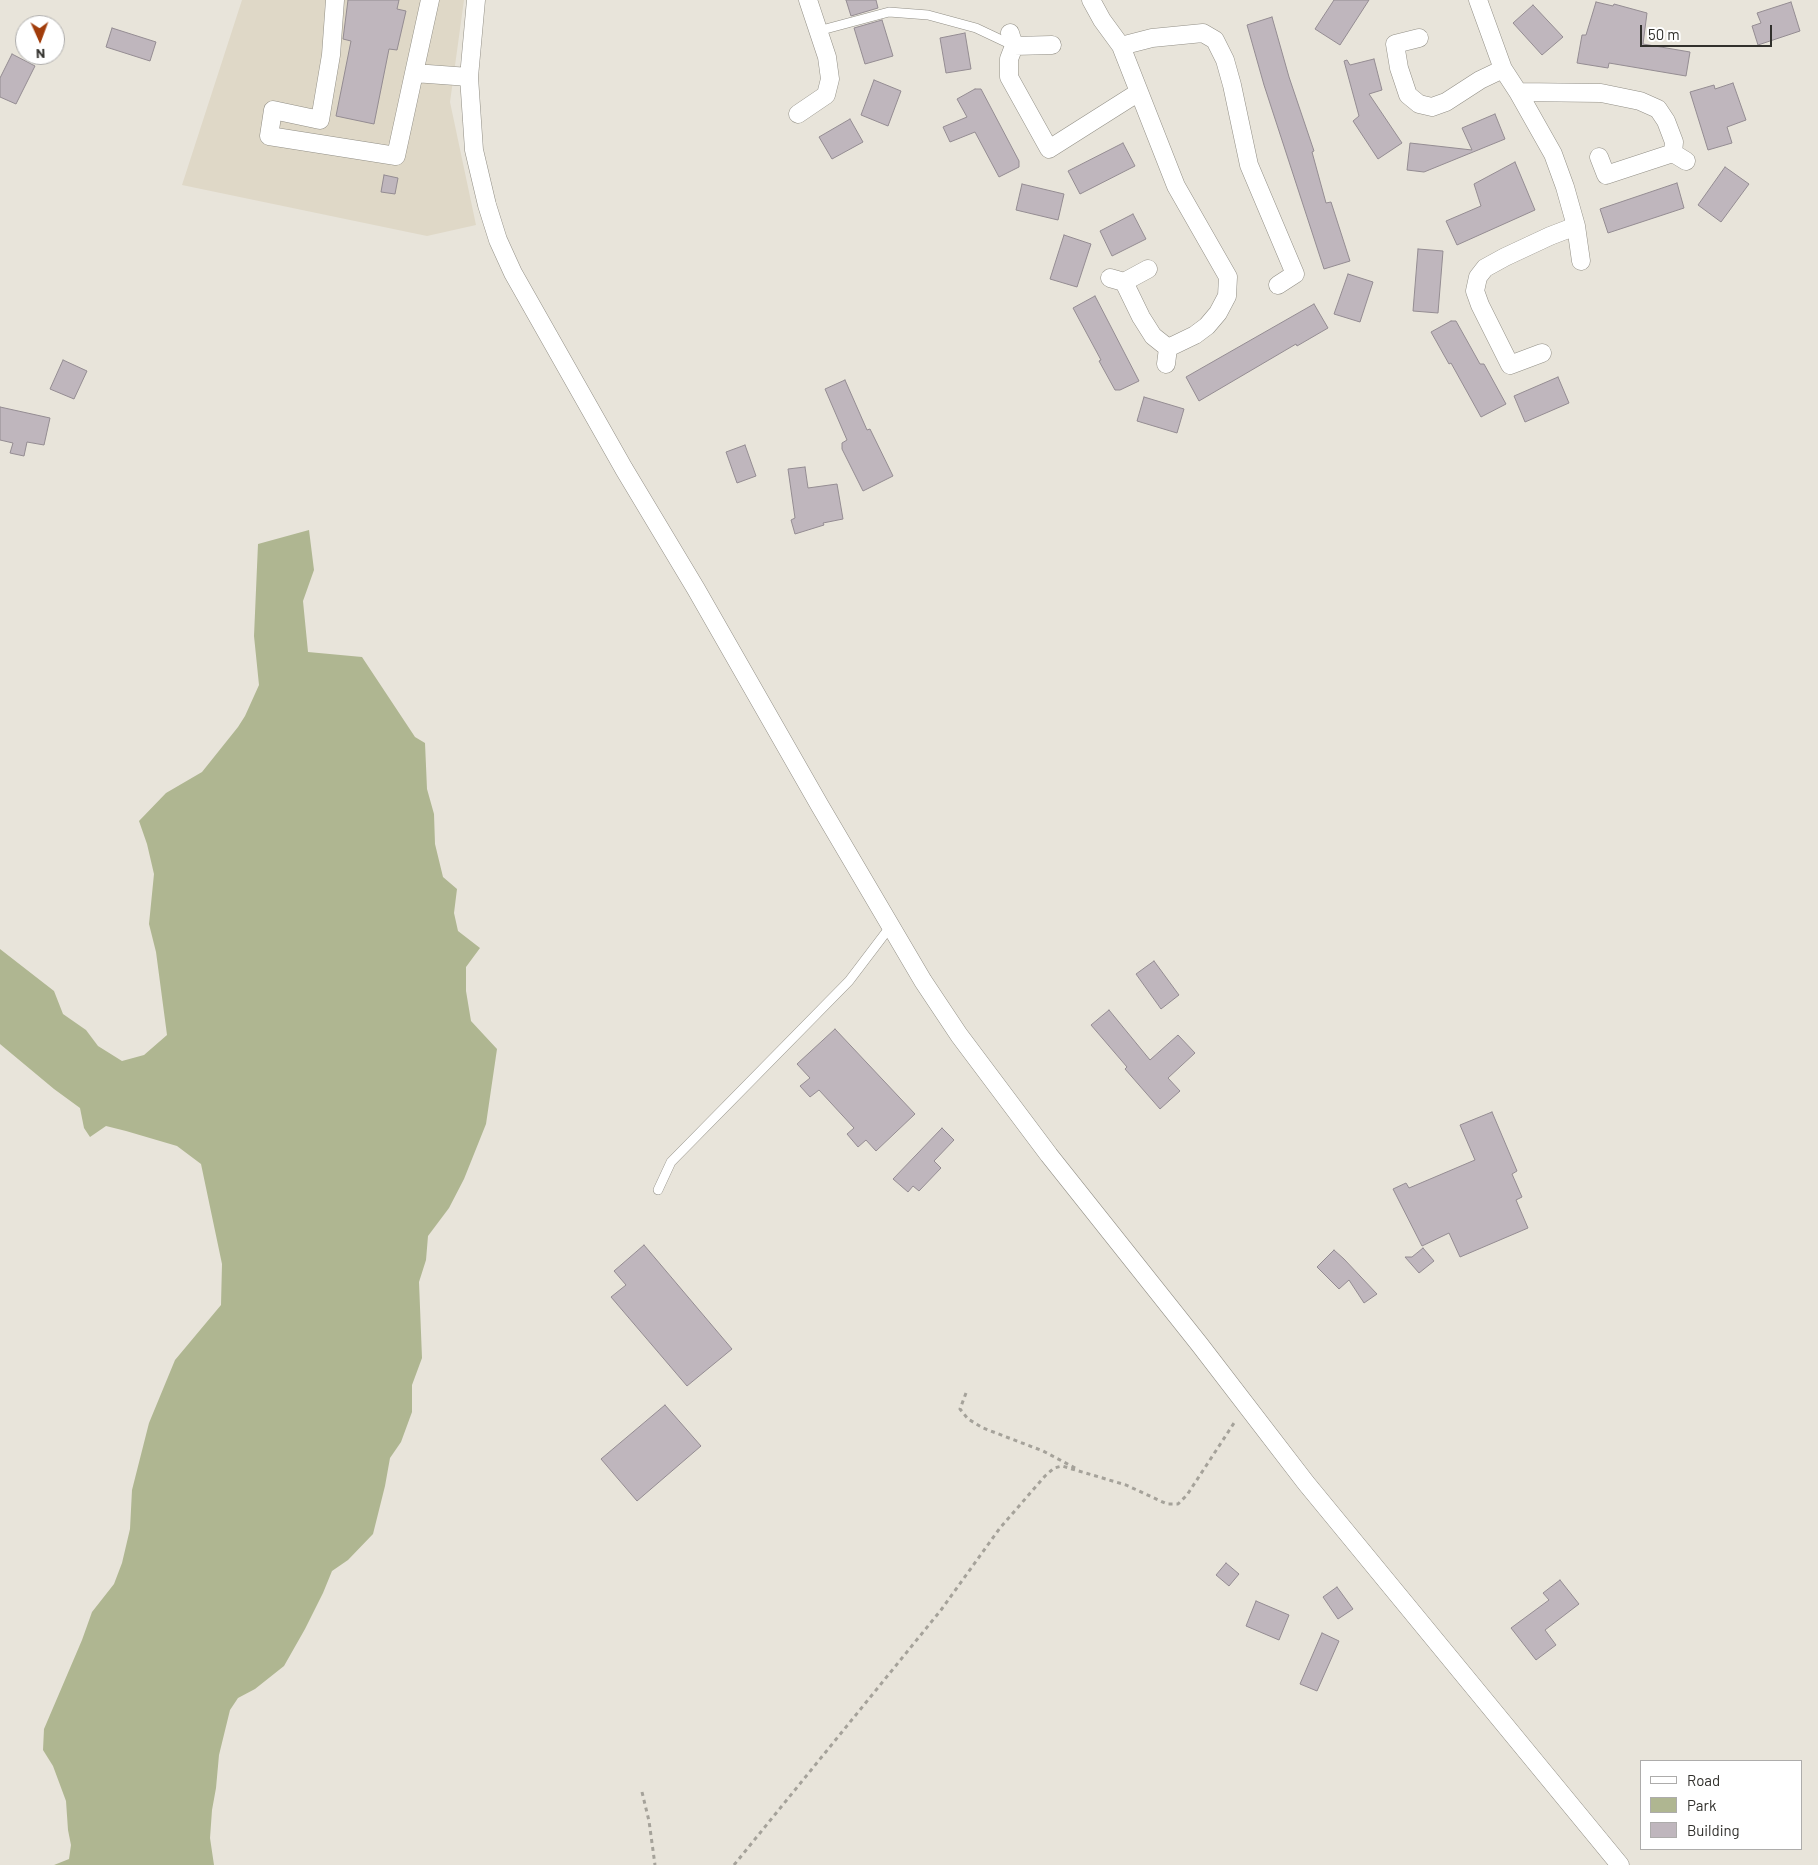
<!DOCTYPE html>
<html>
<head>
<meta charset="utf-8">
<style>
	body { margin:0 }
	#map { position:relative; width:1818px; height:1865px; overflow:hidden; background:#e8e4da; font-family:Barlow,sans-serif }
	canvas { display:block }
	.legend { position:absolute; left:1640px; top:1760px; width:162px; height:90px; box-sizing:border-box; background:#fff; border:1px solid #adacab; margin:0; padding:6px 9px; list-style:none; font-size:15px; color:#31302c }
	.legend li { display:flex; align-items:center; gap:10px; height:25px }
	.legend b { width:25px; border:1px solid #adacab }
	.north { position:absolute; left:15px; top:15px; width:50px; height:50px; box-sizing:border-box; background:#fff; border:1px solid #adacab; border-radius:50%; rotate:178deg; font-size:14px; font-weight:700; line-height:20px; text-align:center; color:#31302c }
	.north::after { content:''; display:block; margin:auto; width:18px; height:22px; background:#a13c0a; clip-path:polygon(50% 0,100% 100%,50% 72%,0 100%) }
	.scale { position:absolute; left:1640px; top:25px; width:132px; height:22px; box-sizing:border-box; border:2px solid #31302c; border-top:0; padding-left:6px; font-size:15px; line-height:18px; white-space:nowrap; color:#31302c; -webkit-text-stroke:4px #fff; paint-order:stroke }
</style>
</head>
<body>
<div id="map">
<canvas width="1818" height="1865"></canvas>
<ul class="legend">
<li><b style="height:6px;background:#fff"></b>Road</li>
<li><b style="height:14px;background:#afb691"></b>Park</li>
<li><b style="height:14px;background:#bfb6bd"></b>Building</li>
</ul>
<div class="north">N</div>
<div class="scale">50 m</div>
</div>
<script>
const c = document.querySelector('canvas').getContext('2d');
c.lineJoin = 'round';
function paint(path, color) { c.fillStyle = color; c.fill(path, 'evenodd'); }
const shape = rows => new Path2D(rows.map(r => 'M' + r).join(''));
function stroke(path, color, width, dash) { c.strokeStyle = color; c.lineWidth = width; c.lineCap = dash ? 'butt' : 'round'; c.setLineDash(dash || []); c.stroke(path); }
paint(shape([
	[242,0,464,0,450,102,476,225,427,236,182,185]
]), '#dfd8c7');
paint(shape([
	[309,530,314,570,303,601,308,652,362,657,415,737,425,743,427,789,434,814,435,844,443,877,457,889,454,913,458,931,480,948,466,967,466,991,471,1021,497,1049,486,1124,464,1179,449,1208,428,1236,426,1260,419,1282,422,1358,412,1385,412,1412,401,1442,390,1458,385,1486,373,1534,348,1560,332,1571,323,1593,305,1629,284,1666,255,1689,238,1698,230,1710,219,1755,216,1788,212,1810,210,1838,214,1865,54,1865,69,1859,71,1845,68,1830,66,1801,53,1766,43,1750,44,1729,82,1640,92,1612,114,1584,122,1563,130,1529,132,1490,149,1423,175,1360,221,1305,222,1264,201,1164,177,1146,126,1131,106,1126,90,1137,84,1128,80,1108,54,1089,0,1044,0,949,54,991,63,1014,86,1030,98,1046,122,1061,144,1055,167,1035,156,952,149,924,154,874,147,844,139,821,166,793,202,772,238,727,245,716,259,685,254,636,258,544]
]), '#afb691');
const building = shape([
	[348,0,399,0,397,9,406,11,397,50,389,49,374,124,336,116,351,41,343,39,348,0],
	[846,0,876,0,878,8,851,16,846,0],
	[1334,0,1369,0,1340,45,1315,29,1334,0],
	[1596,2,1613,6,1614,4,1647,13,1643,44,1690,52,1686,76,1609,63,1608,68,1577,63,1582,35,1586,35,1596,2],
	[1791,2,1800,31,1758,45,1752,26,1761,23,1757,13,1791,2],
	[1533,5,1563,37,1542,55,1513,23,1533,5],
	[1272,17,1289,77,1314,151,1312,152,1326,203,1331,202,1350,261,1324,269,1264,85,1247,25,1272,17],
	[882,20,893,56,865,64,854,28,882,20],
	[112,28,156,42,150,61,106,47,112,28],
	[965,33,971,69,946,73,940,38,965,33],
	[12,54,35,66,16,104,0,97,0,78,12,54],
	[1374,59,1382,90,1369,94,1402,143,1378,159,1353,121,1359,116,1344,61,1347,60,1350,65,1374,59],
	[874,80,901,91,888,126,861,115,874,80],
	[1733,83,1746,120,1727,127,1732,143,1708,150,1690,92,1714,85,1715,89,1733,83],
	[975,89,981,89,1019,161,1019,167,999,177,975,132,950,142,943,127,967,117,957,99,975,89],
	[1495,114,1505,139,1424,172,1407,170,1410,143,1472,150,1462,128,1495,114],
	[850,119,863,142,832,159,819,137,850,119],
	[1123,143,1135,166,1080,194,1068,171,1123,143],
	[1515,162,1535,210,1457,245,1446,221,1481,206,1474,184,1515,162],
	[1725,167,1749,184,1721,222,1698,205,1725,167],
	[384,175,398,178,395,194,381,192,384,175],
	[1677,183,1684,208,1608,233,1600,209,1677,183],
	[1022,184,1064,194,1058,220,1016,210,1022,184],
	[1133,214,1146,239,1112,256,1100,231,1133,214],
	[1064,235,1091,244,1077,287,1050,279,1064,235],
	[1418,249,1443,251,1438,313,1413,311,1418,249],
	[1348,274,1373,282,1360,322,1334,314,1348,274],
	[1095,296,1139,381,1120,390,1115,390,1099,361,1101,360,1073,308,1095,296],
	[1314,304,1328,328,1297,346,1296,344,1199,401,1186,377,1314,304],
	[1451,321,1456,321,1480,364,1484,364,1506,404,1481,417,1451,363,1449,364,1431,332,1451,321],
	[63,360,87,371,74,399,50,389,63,360],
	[1558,377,1569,403,1525,422,1514,396,1558,377],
	[845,380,867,430,870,429,893,476,863,491,842,449,842,443,847,440,825,389,845,380],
	[1144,397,1184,409,1177,433,1137,421,1144,397],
	[0,407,50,418,44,445,27,442,24,456,10,453,13,443,0,440,0,407],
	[745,445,756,476,737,483,726,452,745,445],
	[805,467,808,488,837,484,843,519,823,523,824,525,795,534,791,520,795,518,788,469,805,467],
	[1154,961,1179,995,1161,1009,1136,974,1154,961],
	[1109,1010,1150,1060,1178,1035,1195,1053,1168,1078,1180,1091,1160,1109,1125,1069,1127,1067,1091,1025,1109,1010],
	[835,1029,915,1114,876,1151,866,1140,858,1147,847,1134,854,1128,819,1090,810,1097,800,1086,810,1078,797,1064,835,1029],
	[1492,1112,1517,1171,1512,1174,1522,1197,1516,1200,1528,1228,1460,1257,1449,1233,1422,1246,1393,1189,1406,1183,1409,1188,1475,1160,1460,1125,1492,1112],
	[942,1128,954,1140,934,1161,941,1168,919,1191,913,1186,908,1192,893,1179,942,1128],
	[644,1245,732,1349,687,1386,611,1297,626,1285,614,1271,644,1245],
	[1423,1248,1434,1261,1419,1273,1405,1257,1412,1257,1423,1248],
	[1334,1250,1344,1259,1377,1294,1364,1303,1349,1280,1339,1289,1317,1267,1334,1250],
	[665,1405,701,1446,637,1501,601,1459,665,1405],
	[1226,1563,1239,1574,1229,1586,1216,1575,1226,1563],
	[1560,1580,1579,1604,1545,1630,1556,1645,1536,1660,1511,1628,1549,1600,1543,1593,1560,1580],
	[1337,1587,1353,1609,1338,1619,1323,1597,1337,1587],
	[1256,1601,1289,1615,1279,1640,1246,1626,1256,1601],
	[1322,1633,1339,1641,1317,1691,1300,1684,1322,1633]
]);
paint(building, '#bfb6bd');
stroke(building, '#948c92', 1);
const lane = shape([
	[818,31,889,12,928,15,976,28,1012,45],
	[658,1190,671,1162,849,981,890,927]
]);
const street = shape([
	[335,0,331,55,320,120,273,110,269,136,396,156,414,73,469,77],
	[476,0,469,77,474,150,487,205,498,240,513,273,624,469,696,589,820,806,923,981,959,1035,1049,1155,1200,1345,1306,1483,1620,1865],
	[1091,0,1102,20,1121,46,1176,186,1228,277,1227,296,1218,313,1207,326,1195,335,1168,348,1153,336,1141,317,1124,282,1110,278],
	[1478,0,1503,69,1518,92,1553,154,1565,187,1576,226],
	[1010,33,1014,46,1009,59,1009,77,1049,149,1139,92],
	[1419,38,1395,44,1399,68,1408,95,1419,104,1432,107,1446,102,1480,80,1503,69],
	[1014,46,1052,45],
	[1121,46,1152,38,1203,33,1215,40,1225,60,1232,85,1249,165,1295,274,1278,285],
	[414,73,430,0],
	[1518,92,1601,93,1640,101,1658,109,1666,121,1674,142,1673,153],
	[798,114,826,95,830,79,827,57,808,0],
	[1599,157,1606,175,1673,153,1686,161],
	[1124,282,1148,269],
	[1542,353,1510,365,1480,305,1475,291,1478,277,1485,268,1505,257,1550,236,1576,226,1581,261],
	[1166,364,1168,348]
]);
stroke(lane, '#928f86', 10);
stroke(street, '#928f86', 19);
stroke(shape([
	[966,1393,960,1409,968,1419,983,1428,1043,1451,1077,1469],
	[642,1792,649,1821,655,1865],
	[734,1865,941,1610,1000,1528,1045,1476,1054,1468,1062,1466,1126,1485,1167,1504,1178,1504,1187,1495,1236,1420]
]), '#a5a29a', 3, [4, 4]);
stroke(lane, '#fff', 9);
stroke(street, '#fff', 18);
</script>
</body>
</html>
